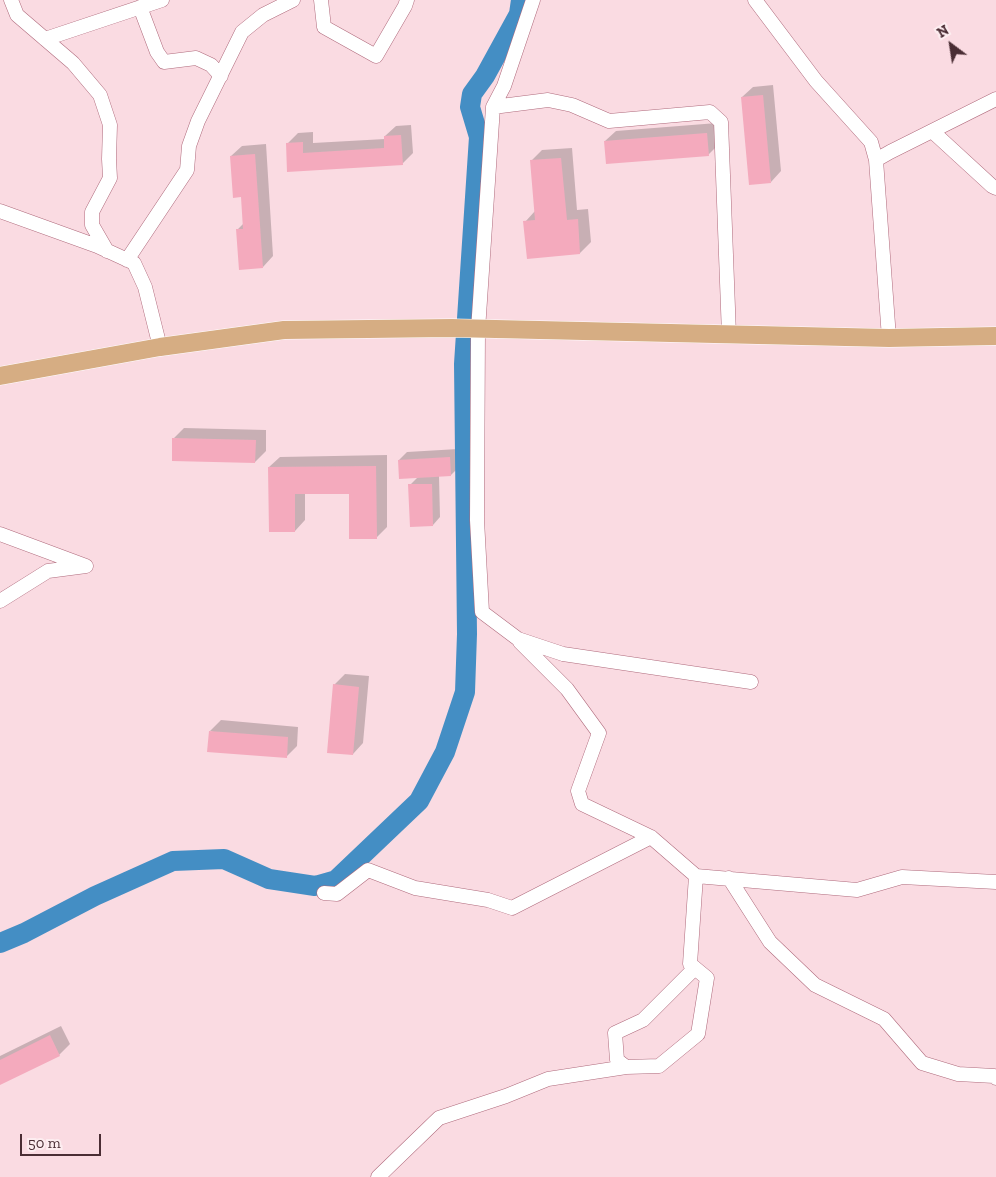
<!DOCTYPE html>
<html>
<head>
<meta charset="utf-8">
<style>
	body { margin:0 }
	#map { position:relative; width:996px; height:1177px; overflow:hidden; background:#fadbe2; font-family:"Zilla Slab",serif }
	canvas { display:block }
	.north { position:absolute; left:926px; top:20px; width:50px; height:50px; -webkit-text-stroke:4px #fdedf0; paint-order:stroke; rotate:329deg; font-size:14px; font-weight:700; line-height:20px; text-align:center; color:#4a2d34 }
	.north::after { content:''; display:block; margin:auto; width:18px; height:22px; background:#4a2d34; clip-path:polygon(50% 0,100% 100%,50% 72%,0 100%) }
	.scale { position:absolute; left:20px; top:1134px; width:81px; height:22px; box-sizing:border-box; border:2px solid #4a2d34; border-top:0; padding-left:6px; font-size:15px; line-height:18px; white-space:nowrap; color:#4a2d34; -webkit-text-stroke:4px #fdedf0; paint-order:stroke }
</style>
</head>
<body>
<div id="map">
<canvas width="996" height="1177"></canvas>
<div class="north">N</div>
<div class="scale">50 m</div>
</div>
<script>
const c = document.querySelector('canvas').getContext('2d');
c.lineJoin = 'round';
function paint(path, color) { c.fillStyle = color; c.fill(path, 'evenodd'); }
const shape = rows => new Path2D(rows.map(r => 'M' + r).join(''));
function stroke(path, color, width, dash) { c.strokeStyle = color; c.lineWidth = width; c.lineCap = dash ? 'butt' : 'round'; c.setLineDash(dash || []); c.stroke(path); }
paint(shape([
	[773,85,781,171,771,182,742,97,753,87],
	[717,123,719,144,708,155,605,141,616,131],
	[411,125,413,153,402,164,289,171,287,144,298,133,313,132,313,143,385,139,385,136,396,126],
	[266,144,273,256,263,267,237,230,244,223,242,196,231,156,242,146],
	[572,148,577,210,588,209,591,242,580,253,528,257,525,222,535,211,531,161,542,150],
	[184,428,266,430,266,451,255,462,174,438],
	[458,449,459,467,451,475,439,476,440,517,433,525,410,485,418,477,399,460,407,452],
	[387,455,387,527,377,537,350,492,305,493,305,520,295,531,269,467,280,457],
	[345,674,369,676,363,743,353,754,334,685],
	[221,720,298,727,297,746,286,757,210,731],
	[61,1026,70,1044,59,1055,0,1084,0,1056]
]), '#0003');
stroke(shape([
	[0,943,24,933,95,896,173,861,224,859,269,879,315,886,336,880,419,801,445,752,465,692,467,634,464,364,479,137,470,107,472,94,485,76,519,14,521,0]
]), '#448ec4', 20);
paint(shape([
	[763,95,771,183,749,185,741,97],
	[707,133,709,156,606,164,604,141],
	[401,135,403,165,287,172,286,143,303,142,303,153,384,148,384,136],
	[255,154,263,268,239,270,236,229,243,229,241,197,233,198,230,156],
	[561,158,567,220,578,219,580,254,527,259,523,221,535,220,530,160],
	[172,438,256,440,255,463,172,461],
	[450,457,451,476,399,479,398,460],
	[376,466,377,539,349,539,349,494,295,494,295,532,269,532,268,467],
	[408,484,432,484,433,526,410,527],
	[333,684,359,687,353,755,327,753],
	[209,731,288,737,287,758,207,752],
	[50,1035,60,1056,0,1085,0,1060]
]), '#f4aabd');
const minor = shape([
	[11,0,17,15,73,63,100,95,110,125,109,159,110,178,92,212,92,225,107,251],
	[321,0,324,27,376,56,405,6,407,0],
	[533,0,504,86,493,107,478,330,477,520,482,612,518,639,563,654,751,682],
	[755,0,816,81,871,142,876,160,889,338],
	[140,7,157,52,164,62,196,58,211,65,221,76],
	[45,39,162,0],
	[493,107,548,100,572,105,609,121,710,112,721,122,729,335],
	[932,131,992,186,996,188],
	[876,160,890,152,996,99],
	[0,211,97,246,134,263,145,287,160,347],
	[127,260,187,170,189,146,198,121,242,32,263,15,293,0],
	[0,534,86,566,48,571,0,601],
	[520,642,567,689,599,733,578,791,582,804,651,837,696,876,857,890,902,877,996,882],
	[729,878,770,942,815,985,884,1019,922,1063,958,1074,994,1076,996,1078],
	[324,893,337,894,368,870,415,888,488,900,512,908,651,837],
	[695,968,643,1020,615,1033,617,1060,626,1067,659,1066,698,1034,707,978,690,964,696,876],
	[378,1177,439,1118,506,1096,548,1079,626,1067]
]);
const major = shape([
	[0,376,160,347,284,330,452,328,889,338,996,336]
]);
stroke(minor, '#af6a7c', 15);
stroke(major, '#fff', 19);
stroke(minor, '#fff', 14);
stroke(major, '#d6ad83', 18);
</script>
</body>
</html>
